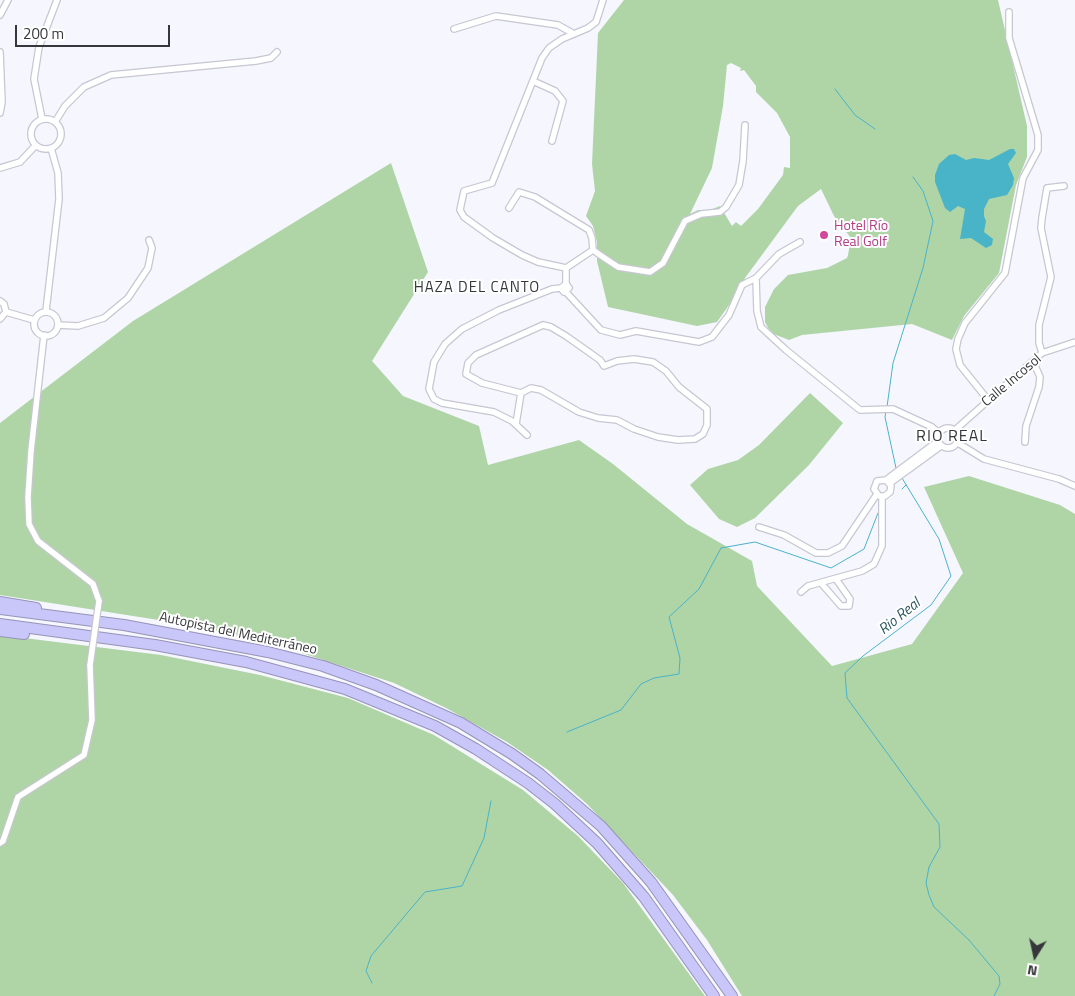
<!DOCTYPE html>
<html>
<head>
<meta charset="utf-8">
<style>
	body { margin:0 }
	#map { position:relative; width:1075px; height:996px; overflow:hidden; background:#f6f6ff; font-family:"Titillium Web",sans-serif }
	canvas { display:block }
	.north { position:absolute; left:1010px; top:931px; width:50px; height:50px; -webkit-text-stroke:4px #fff; paint-order:stroke; rotate:190deg; font-size:14px; font-weight:700; line-height:20px; text-align:center; color:#36373b }
	.north::after { content:''; display:block; margin:auto; width:18px; height:22px; background:#36373b; clip-path:polygon(50% 0,100% 100%,50% 72%,0 100%) }
	.scale { position:absolute; left:15px; top:25px; width:155px; height:22px; box-sizing:border-box; border:2px solid #36373b; border-top:0; padding-left:6px; font-size:15px; line-height:18px; white-space:nowrap; color:#36373b; -webkit-text-stroke:4px #fff; paint-order:stroke }
</style>
</head>
<body>
<div id="map">
<canvas width="1075" height="996"></canvas>
<div class="north">N</div>
<div class="scale">200 m</div>
</div>
<script>
const c = document.querySelector('canvas').getContext('2d');
c.lineJoin = 'round';
function paint(path, color) { c.fillStyle = color; c.fill(path, 'evenodd'); }
const shape = rows => new Path2D(rows.map(r => 'M' + r).join(''));
function stroke(path, color, width, dash) { c.strokeStyle = color; c.lineWidth = width; c.lineCap = dash ? 'butt' : 'round'; c.setLineDash(dash || []); c.stroke(path); }
function drawText(font, color, halo, rows, align = 'center') {
  c.font = font + ' "Titillium Web",sans-serif'; c.lineWidth = 4; c.setLineDash([]); c.textBaseline = 'middle'; c.strokeStyle = halo; c.fillStyle = color; for (const [text, x, y, turn = 0] of rows) {
    c.save(); c.translate(x, y); c.rotate((+turn || 0) * Math.PI / 180); c.textAlign = isNaN(turn) ? turn : align; if (halo) c.strokeText(text, 0, 0); c.fillText(text, 0, 0); c.restore();
  }
}
paint(shape([
	[624,0,998,0,1027,126,1027,157,1016,185,999,273,964,316,952,340,912,324,802,335,789,340,771,333,765,322,765,307,774,289,788,275,827,268,847,258,848,255,851,238,834,216,821,189,798,206,745,278,739,291,717,322,697,326,608,307,597,261,597,242,593,226,586,216,595,191,592,164,598,33],
	[731,63,741,68,740,71,744,70,756,86,756,92,777,113,790,137,790,168,784,167,783,175,758,209,741,226,736,222,732,226,720,206,710,210,698,210,690,214,712,168,723,106,727,65],
	[391,163,428,272,372,361,403,396,479,426,488,465,579,440,613,464,687,524,752,561,757,586,832,666,912,644,963,573,924,487,969,476,1060,505,1075,514,1075,996,742,996,707,940,673,895,587,804,548,770,507,742,446,708,394,683,271,643,190,625,0,595,0,423,133,321],
	[810,393,843,423,809,465,755,518,737,527,719,519,690,485,708,469,738,460,759,445],
	[0,635,161,655,260,675,348,698,434,735,523,790,578,836,623,883,705,996,0,996]
]), '#afd5a7');
paint(shape([
	[1010,149,1014,149,1016,153,1008,164,1014,178,1013,185,1007,195,989,199,984,209,984,216,986,221,984,232,993,239,992,245,986,248,971,238,960,239,965,209,958,206,950,212,945,208,935,182,935,175,939,164,949,155,955,154,966,160,974,158,989,160]
]), '#49b3c8');
stroke(shape([
	[835,89,855,115,875,129],
	[887,407,893,363,923,268,933,221,923,191,913,177],
	[886,411,885,417,896,468],
	[902,478,939,539,951,576,931,605,863,656,845,673,847,698,939,824,940,847,929,867,926,883,929,895,934,907,969,940,999,976,1000,984,994,996],
	[902,489,906,485],
	[567,732,621,710,641,684,654,678,679,674,680,658,669,617,699,589,721,548,755,542,831,568,864,549,878,513],
	[372,983,366,971,371,956,425,892,462,886,484,838,491,801]
]), '#49b3c8', 1);
const street = shape([
	[0,15,8,0],
	[454,29,496,16,558,25,574,34],
	[0,52,2,102,0,113],
	[533,81,555,91,563,101,552,141],
	[42,119,34,79,39,47,57,0],
	'31 134a15 15 0 1 1 30 0a15 15 0 1 1-30 0Z',
	[55,122,65,106,84,87,111,75,256,61,271,58,277,52],
	[0,168,20,162,36,145],
	[509,208,519,192,535,197,589,230,592,238,593,250,600,255,618,267,650,272,663,263,685,221,701,214,720,212,726,207,739,185,743,161,745,125],
	[593,250,566,268,538,262,522,255,493,238,464,217,460,210,464,191,492,183,542,58,549,48,562,39,588,28,596,22,603,0],
	[756,278,757,311,761,327,786,350,860,410,893,409,932,427,939,433],
	[566,284,561,288,564,292,569,288,566,284,566,268],
	[566,292,601,330,620,335,636,331,699,342,712,337,729,315,742,285,756,278,779,254,800,242],
	[0,301,4,304,6,312,0,319],
	[46,311,59,199,58,173,51,148],
	'34 324a12 12 0 1 1 24 0a12 12 0 1 1-24 0Z',
	[6,312,34,320],
	[58,325,78,326,104,318,128,298,148,268,152,248,149,240],
	[543,325,551,327,566,336,600,360,604,366,617,361,634,359,653,362,666,371,679,387,707,409,707,425,703,434,695,439,678,440,658,437,634,429,617,420,598,418,579,412,541,390,531,388,521,393,482,383,466,374,468,363,476,355,543,325],
	[44,335,31,451,28,497,29,524,38,541,93,584,99,601],
	[1042,353,1039,343,1039,325,1051,277,1041,228,1042,218,1047,188,1064,186],
	[988,400,960,365,956,349,958,339,965,323,1005,273,1023,178,1038,150,1038,135,1009,38,1009,12],
	[516,424,521,393],
	'938 438a10 10 0 1 1 20 0a10 10 0 1 1-20 0Z',
	[955,430,1042,353,1075,342],
	[527,435,512,421,494,412,442,403,434,399,429,389,434,362,445,344,462,329,499,310,552,289,561,288],
	[1025,442,1026,426,1039,387,1040,377,1033,361],
	[958,443,984,459,1059,479,1075,486],
	[886,480,891,486,890,492,885,496,879,496,874,489,877,481,886,480,938,441],
	[890,483,941,446],
	[759,527,784,535,816,553,828,553,842,546,877,494],
	[821,583,841,606,849,606,850,599,836,579],
	[801,592,808,586,862,571,874,564,882,546,882,496],
	[0,843,3,841,18,797,84,755,92,720,90,665]
]);
const highway = shape([
	[0,602,36,608],
	[0,609,124,625,268,652,323,666,376,685,461,723,512,754,540,774,601,826,651,882,732,996],
	[0,624,155,645,246,662,345,689,435,726,476,749,528,783,555,804,597,843,644,897,714,996],
	[0,631,24,634]
]);
stroke(street, '#c6c7d1', 8);
stroke(highway, '#9694b6', 12);
stroke(street, '#fff', 5.5);
stroke(highway, '#c9c6f9', 10);
const streetBridge = shape([
	[90,665,99,601]
]);
stroke(streetBridge, '#c6c7d1', 8, []);
stroke(streetBridge, '#fff', 5.5);
for (const [x, y, r, color] of [
	[824,235,5,"#d1479c"]
]) { const dot = new Path2D(); dot.arc(x, y, r, 0, 2 * Math.PI); c.fillStyle = color; c.fill(dot); stroke(dot, '#fff', 2); }
drawText('14px', '#b23c85', '#fff', [
	["Hotel Río",834,227],
	["Real Golf",834,243]
], 'left');
drawText('14px', '#36373b', '#fff', [
	["Calle Incosol",1012,381,-40],
	["Autopista del Mediterráneo",238,634,12]
]);
c.letterSpacing = '1px';
drawText('15px', '#36373b', '#fff', [
	["HAZA DEL CANTO",477,288]
]);
c.letterSpacing = '0px';
drawText('italic 15px', '#2b5962', '#fff', [
	["Rio Real",900,617,-39]
]);
c.letterSpacing = '1px';
drawText('16px', '#36373b', '#fff', [
	["RIO REAL",952,437]
]);
c.letterSpacing = '0px';
</script>
</body>
</html>
